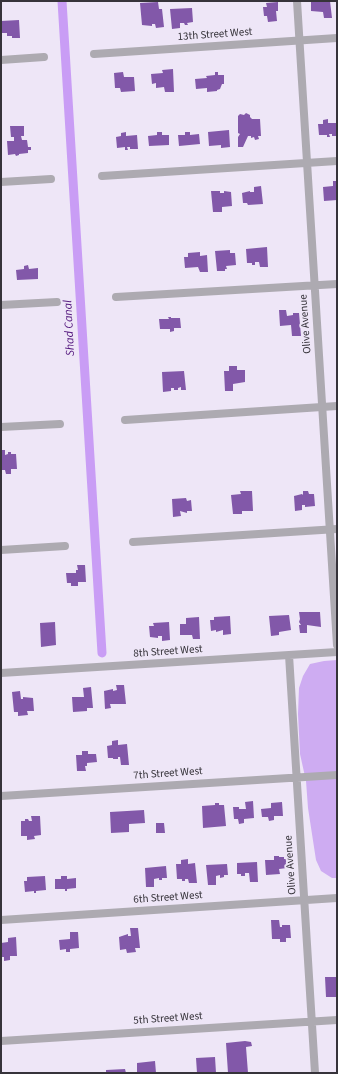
<!DOCTYPE html>
<html>
<head>
<meta charset="utf-8">
<style>
	body { margin:0 }
	#map { position:relative; width:338px; height:1074px; overflow:hidden; background:#eee6f7; font-family:"Source Sans 3",sans-serif }
	canvas { display:block }
	.frame { position:absolute; inset:0; border:2px solid #36333a; pointer-events:none }
</style>
</head>
<body>
<div id="map">
<canvas width="338" height="1074"></canvas>
<div class="frame"></div>
</div>
<script>
const c = document.querySelector('canvas').getContext('2d');
c.lineJoin = 'round';
function paint(path, color) { c.fillStyle = color; c.fill(path, 'evenodd'); }
const shape = rows => new Path2D(rows.map(r => 'M' + r).join(''));
function stroke(path, color, width, dash) { c.strokeStyle = color; c.lineWidth = width; c.lineCap = dash ? 'butt' : 'round'; c.setLineDash(dash || []); c.stroke(path); }
function drawText(font, color, halo, rows, align = 'center') {
  c.font = font + ' "Source Sans 3",sans-serif'; c.lineWidth = 4; c.setLineDash([]); c.textBaseline = 'middle'; c.strokeStyle = halo; c.fillStyle = color; for (const [text, x, y, turn = 0] of rows) {
    c.save(); c.translate(x, y); c.rotate((+turn || 0) * Math.PI / 180); c.textAlign = isNaN(turn) ? turn : align; if (halo) c.strokeText(text, 0, 0); c.fillText(text, 0, 0); c.restore();
  }
}
paint(shape([
	[337,660,337,878,332,878,321,871,316,860,308,808,306,781,300,754,298,714,299,688,303,676,310,664,324,661]
]), '#ceacf2');
stroke(shape([
	[62,1,102,653]
]), '#c99df5', 9);
paint(shape([
	[311,1,330,1,332,18,324,18,323,12,311,11],
	[158,2,159,9,162,9,164,27,156,28,155,24,152,24,152,26,142,25,140,3],
	[278,2,278,11,276,11,277,21,268,22,267,16,264,16,263,7,267,7,266,3],
	[192,8,193,22,187,23,188,25,185,25,184,23,180,23,180,28,172,29,170,9],
	[19,20,20,38,12,38,12,36,7,36,7,33,1,33,1,21],
	[173,69,174,92,165,92,164,87,156,88,156,83,152,84,151,74,163,73,162,70],
	[123,72,124,77,134,77,135,91,121,92,120,88,115,88,114,73],
	[215,72,218,72,218,75,224,75,224,84,222,84,220,89,217,90,217,91,207,92,207,88,196,89,195,79,207,78,206,76,215,75],
	[246,113,250,115,250,117,252,119,260,119,261,136,258,136,259,139,255,140,254,137,251,138,251,136,248,136,243,147,238,147,238,137,240,134,238,133,238,116,240,114,244,115],
	[328,119,328,123,337,123,337,136,332,136,332,134,329,134,330,137,327,137,327,135,319,135,318,124,323,124,323,120],
	[10,126,24,126,24,136,21,136,22,140,27,140,28,147,31,147,31,150,28,150,28,153,19,154,19,155,16,156,15,154,8,155,7,141,14,141,14,137,11,137],
	[229,130,230,147,221,148,221,145,209,146,208,132],
	[126,132,126,136,137,135,138,149,130,149,130,147,127,147,128,150,125,150,125,147,117,148,116,137,121,136,121,133],
	[157,132,162,132,162,135,169,135,169,145,149,146,148,136,157,135],
	[185,132,190,132,190,135,199,134,200,144,179,146,178,135,185,135],
	[333,181,337,181,337,200,324,201,323,187,333,186],
	[261,186,263,204,248,205,247,203,243,203,242,193,250,191,250,192,254,192,254,187],
	[211,191,220,191,220,193,224,193,224,191,231,192,232,206,222,207,222,212,213,212],
	[267,247,268,267,260,267,259,262,255,262,255,265,252,265,252,263,247,263,246,249],
	[230,250,230,253,235,253,236,265,226,266,227,269,225,269,225,271,217,271,215,251],
	[200,252,200,256,207,255,208,272,200,272,198,267,185,268,184,257,188,257,188,253],
	[28,265,29,269,38,268,38,279,17,280,16,270,24,269,24,266],
	[279,310,286,310,287,316,293,315,293,313,299,313,301,336,292,336,291,325,280,326],
	[168,317,171,317,171,318,180,318,181,328,174,328,174,331,170,332,170,329,160,329,159,319,169,319],
	[229,366,237,366,237,370,245,370,245,382,233,384,233,391,225,391,224,371,229,371],
	[184,371,186,390,181,390,181,387,178,388,178,390,174,390,174,388,171,388,171,391,163,392,162,372],
	[1,450,5,450,5,455,8,454,8,452,11,452,11,454,16,454,17,469,11,469,11,474,6,474,5,470,1,470],
	[240,491,252,491,253,511,242,511,242,514,233,514,231,495,241,494],
	[303,491,308,491,309,494,314,494,315,506,305,507,305,505,302,505,302,510,295,511,294,496,302,494,303,495],
	[186,498,187,501,191,500,192,511,187,511,187,513,180,511,181,516,173,517,172,499],
	[77,565,85,565,86,582,78,582,78,586,71,586,71,583,67,583,66,573,76,573,76,570,78,570],
	[299,612,320,612,321,627,307,625,307,633,300,633,299,625,301,625,299,622,300,619],
	[289,615,291,630,279,632,279,635,271,636,269,616],
	[230,616,231,634,223,635,223,630,216,632,216,630,211,631,210,620,214,620,214,617],
	[199,617,200,639,193,639,192,635,180,635,180,624,186,624,186,618],
	[55,622,56,645,41,647,40,623],
	[169,622,170,640,162,641,162,636,158,636,158,638,150,637,149,626,154,626,153,623],
	[116,685,124,685,126,704,110,704,111,708,105,709,104,691,113,689,113,691,117,690],
	[91,687,93,708,87,708,87,711,73,712,72,697,84,697,83,688],
	[20,691,21,699,23,699,23,697,33,698,34,711,27,711,28,715,18,716,18,712,14,712,12,692],
	[118,740,118,745,127,744,129,765,121,765,120,757,118,757,118,759,113,759,113,758,108,758,107,746,112,745,112,741],
	[82,751,88,751,88,754,96,754,97,762,87,763,87,766,85,766,86,771,77,771,76,755,82,755],
	[253,801,254,818,244,819,244,823,239,824,238,819,234,819,233,807,239,807,239,809,246,809,245,802],
	[282,802,283,816,274,816,274,820,269,821,268,817,262,817,261,809,271,808,271,803],
	[215,803,219,803,219,805,224,805,226,826,203,828,202,806,215,805],
	[144,810,145,823,129,824,129,832,111,833,110,812],
	[31,816,40,816,41,835,34,836,35,839,27,840,27,836,21,836,21,821,25,821,25,819,28,819,29,821,32,821],
	[156,823,164,823,165,833,156,833],
	[274,856,279,856,279,857,284,857,284,859,286,859,287,868,279,869,280,874,266,875,265,860,274,860],
	[188,859,188,864,195,863,197,883,189,883,188,879,185,879,185,881,182,881,182,879,177,879,176,864,181,864,181,860],
	[257,862,258,882,250,882,249,873,245,873,245,876,241,876,241,874,237,874,237,863],
	[227,864,228,875,224,875,224,877,220,878,220,875,216,876,216,885,208,885,206,865],
	[166,866,167,878,162,878,162,880,159,880,159,878,154,879,154,887,146,887,145,868],
	[45,876,46,890,36,891,36,893,34,893,34,891,25,892,24,881,27,881,27,877],
	[61,876,67,876,67,879,76,878,76,888,67,889,67,891,65,891,65,889,55,889,55,879,61,879],
	[271,920,279,920,280,927,282,927,282,925,290,925,291,938,286,938,286,942,280,942,280,939,272,939],
	[130,928,138,928,140,948,135,948,136,952,127,953,126,949,120,950,119,937,128,934,128,936,131,936],
	[70,932,78,932,79,948,70,949,70,952,66,952,66,949,60,950,59,940,70,939],
	[16,937,17,956,10,956,10,960,4,961,4,957,1,957,1,943,8,942,8,938],
	[325,977,337,977,337,997,326,997],
	[245,1041,251,1042,252,1046,246,1047,248,1073,228,1073,226,1043],
	[215,1057,216,1073,197,1073,196,1058],
	[155,1061,156,1073,137,1073,137,1063],
	[125,1069,126,1073,106,1073,106,1070]
]), '#8258a9');
stroke(shape([
	[297,1,337,645],
	[94,54,337,38],
	[1,60,44,57],
	[102,176,337,161],
	[1,182,51,179],
	[116,297,337,284],
	[1,305,57,302],
	[125,420,337,406],
	[1,427,60,424],
	[133,542,337,529],
	[1,550,65,546],
	[289,655,315,1073],
	[1,673,337,652],
	[1,796,337,775],
	[1,920,337,898],
	[1,1041,337,1020]
]), '#adaab1', 8);
drawText('11px', '#36333a', '#eee6f7', [
	["13th Street West",215,35,-4],
	["Olive Avenue",306,324,-94],
	["8th Street West",168,652,-4],
	["7th Street West",168,774,-4],
	["Olive Avenue",291,865,-94],
	["6th Street West",168,898,-4],
	["5th Street West",168,1019,-4]
]);
drawText('italic 12px', '#53177d', '#eee6f7', [
	["Shad Canal",70,328,-93]
]);
</script>
</body>
</html>
